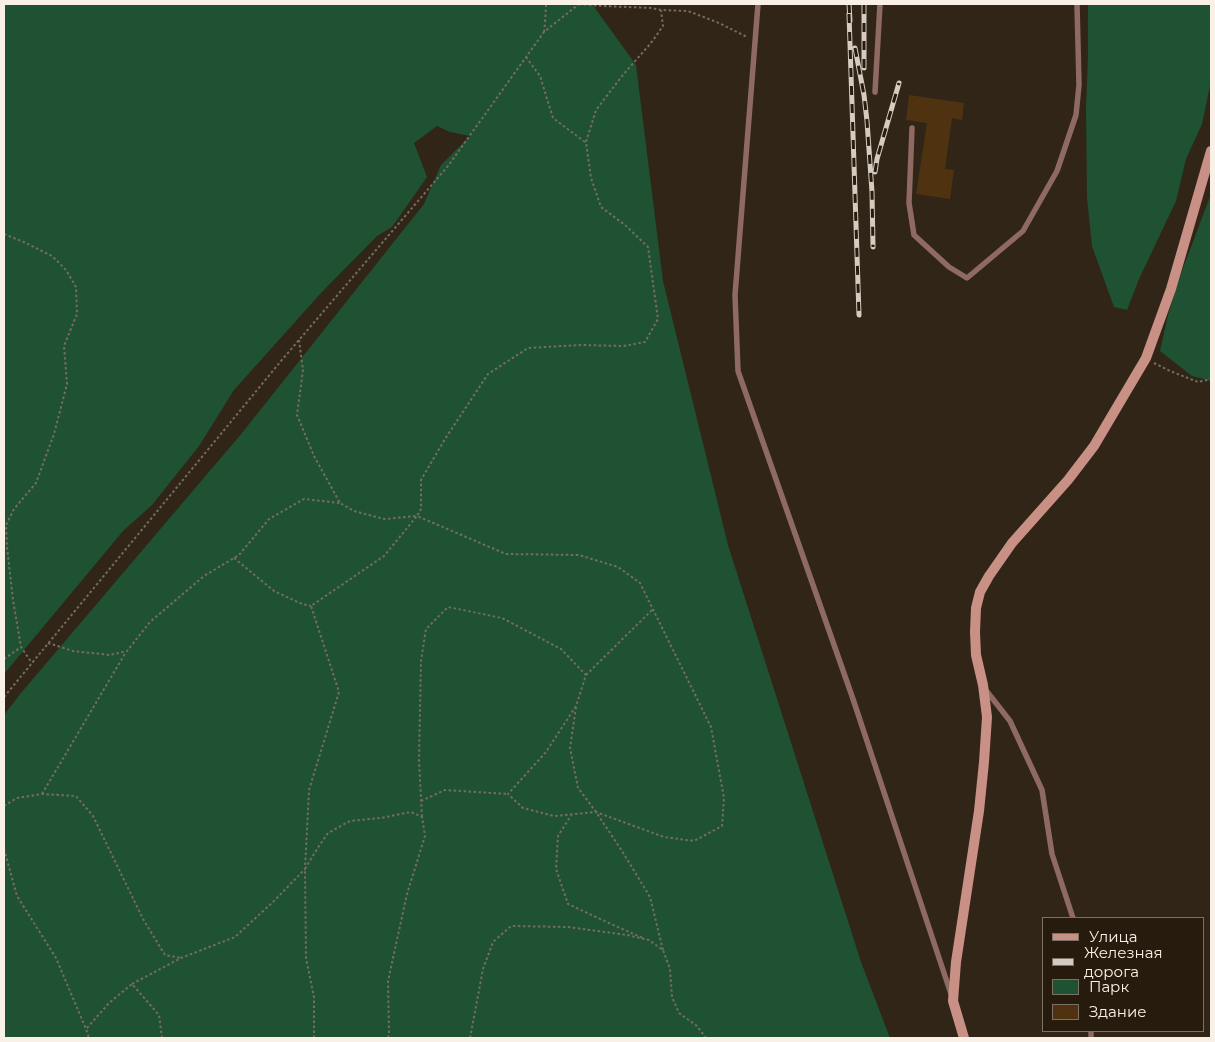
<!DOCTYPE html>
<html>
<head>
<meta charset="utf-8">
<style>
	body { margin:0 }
	#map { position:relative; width:1215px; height:1042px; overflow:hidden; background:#312518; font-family:Montserrat,sans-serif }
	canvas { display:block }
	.frame { position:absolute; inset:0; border:5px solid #f9f1e8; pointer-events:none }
	.legend { position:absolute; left:1042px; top:917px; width:162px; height:115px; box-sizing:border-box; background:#271b0e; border:1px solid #7b7165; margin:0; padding:6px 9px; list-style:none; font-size:15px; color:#f9f1e8 }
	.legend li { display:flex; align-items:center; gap:10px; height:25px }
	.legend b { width:25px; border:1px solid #7b7165 }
</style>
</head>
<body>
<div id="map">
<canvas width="1215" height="1042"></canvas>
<div class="frame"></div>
<ul class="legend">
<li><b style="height:6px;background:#c99085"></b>Улица</li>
<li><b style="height:6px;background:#d4cbc1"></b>Железная дорога</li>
<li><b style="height:14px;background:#1f5232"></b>Парк</li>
<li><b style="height:14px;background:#4f3311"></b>Здание</li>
</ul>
</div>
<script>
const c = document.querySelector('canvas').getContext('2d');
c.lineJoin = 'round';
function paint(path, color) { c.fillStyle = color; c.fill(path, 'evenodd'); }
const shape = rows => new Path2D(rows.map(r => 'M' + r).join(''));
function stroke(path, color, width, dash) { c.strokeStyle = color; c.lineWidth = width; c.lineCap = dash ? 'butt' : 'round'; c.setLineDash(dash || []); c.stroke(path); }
paint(shape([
	[4,4,592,4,636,65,663,281,728,545,861,962,890,1038,4,1038,4,715,21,693,242,433,424,204,441,165,470,136,450,132,437,126,414,143,427,177,392,227,377,236,321,293,234,390,199,446,152,505,123,531,4,674],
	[1088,4,1211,4,1211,81,1202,124,1186,159,1176,201,1139,279,1127,310,1114,307,1092,246,1087,198,1086,108,1088,56],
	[1211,194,1211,381,1192,376,1160,351,1168,315,1182,271]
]), '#1f5232');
paint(shape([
	[909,95,964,103,962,120,952,118,945,169,954,170,950,199,916,194,927,123,906,120]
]), '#4f3311');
stroke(shape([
	[579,4,603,6,652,8,661,10,688,11,719,23,747,37],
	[544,32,545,23,546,5,545,4],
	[526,57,540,76,553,118,585,142],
	[4,234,26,243,52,256,66,270,76,287,77,314,64,346,67,384,54,434,36,483,14,509,6,525,7,547,13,600,21,647],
	[299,340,303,370,297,415,314,456,340,503,354,511,384,519,417,516,421,509,421,480,445,439,488,374,528,348,581,345,624,346,645,342,658,319,648,247,625,225,601,207,591,178,586,142,596,110,622,76,651,43,663,26,661,10],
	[1154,363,1170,371,1198,382,1211,379],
	[234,558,274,591,302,604,311,606],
	[48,643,73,651,110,655,127,651,150,622,204,576,239,555,269,519,304,499,340,503],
	[4,659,21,647,32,663],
	[586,675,653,609],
	[4,697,281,361,448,166,544,32,579,4],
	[576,707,570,748,578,788,596,812,622,851,650,897,663,950],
	[42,794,126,652],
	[421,801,445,790,508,794],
	[4,806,17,798,42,794,76,796,93,816,143,919,165,955,181,958],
	[572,814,558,836,556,869,568,904,611,924,643,938],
	[4,849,17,896,56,958,86,1029,89,1038],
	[132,984,181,958,235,937,274,901,305,869,309,790,339,692,311,606,384,556,417,516,506,554,579,555,618,567,640,583,711,727,724,798,722,826,694,841,664,837,596,812,554,816,523,808,508,794,546,752,576,706,586,675,561,649,502,618,448,607,426,629,421,661,419,760,422,817],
	[87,1028,109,1003,132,984,159,1015,162,1038],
	[314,1038,314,997,306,958,305,869,317,849,328,833,350,821,381,818,411,812,422,817,425,836,407,894,388,981,389,1034,388,1038],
	[470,1038,483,969,493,942,511,926,568,927,627,935,649,940,663,950,670,969,672,997,679,1013,697,1026,706,1038]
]), '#766c60', 2, [2.5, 2.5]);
stroke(shape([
	[758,4,735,295,738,371,853,699,951,994],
	[875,92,880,4],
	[912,128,909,203,914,235,949,267,967,278,1023,231,1057,171,1076,115,1079,85,1077,4],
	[985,689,1010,721,1042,790,1052,854,1073,918],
	[1091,1031,1091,1038]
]), '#8e6a63', 5.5);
stroke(shape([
	[964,1038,953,1001,956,962,979,811,984,762,987,717,983,685,976,655,975,632,976,608,980,592,989,576,1012,543,1068,480,1094,446,1146,358,1171,289,1211,151]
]), '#c99085', 10);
const rail = shape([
	[849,4,850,21],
	[849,14,859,315],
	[855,48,864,95,867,121,872,192,873,247],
	[864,68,864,4],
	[875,172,877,159,899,83]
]);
stroke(rail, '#d4cbc1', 5);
stroke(rail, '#271b0e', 3, [9]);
</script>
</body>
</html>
